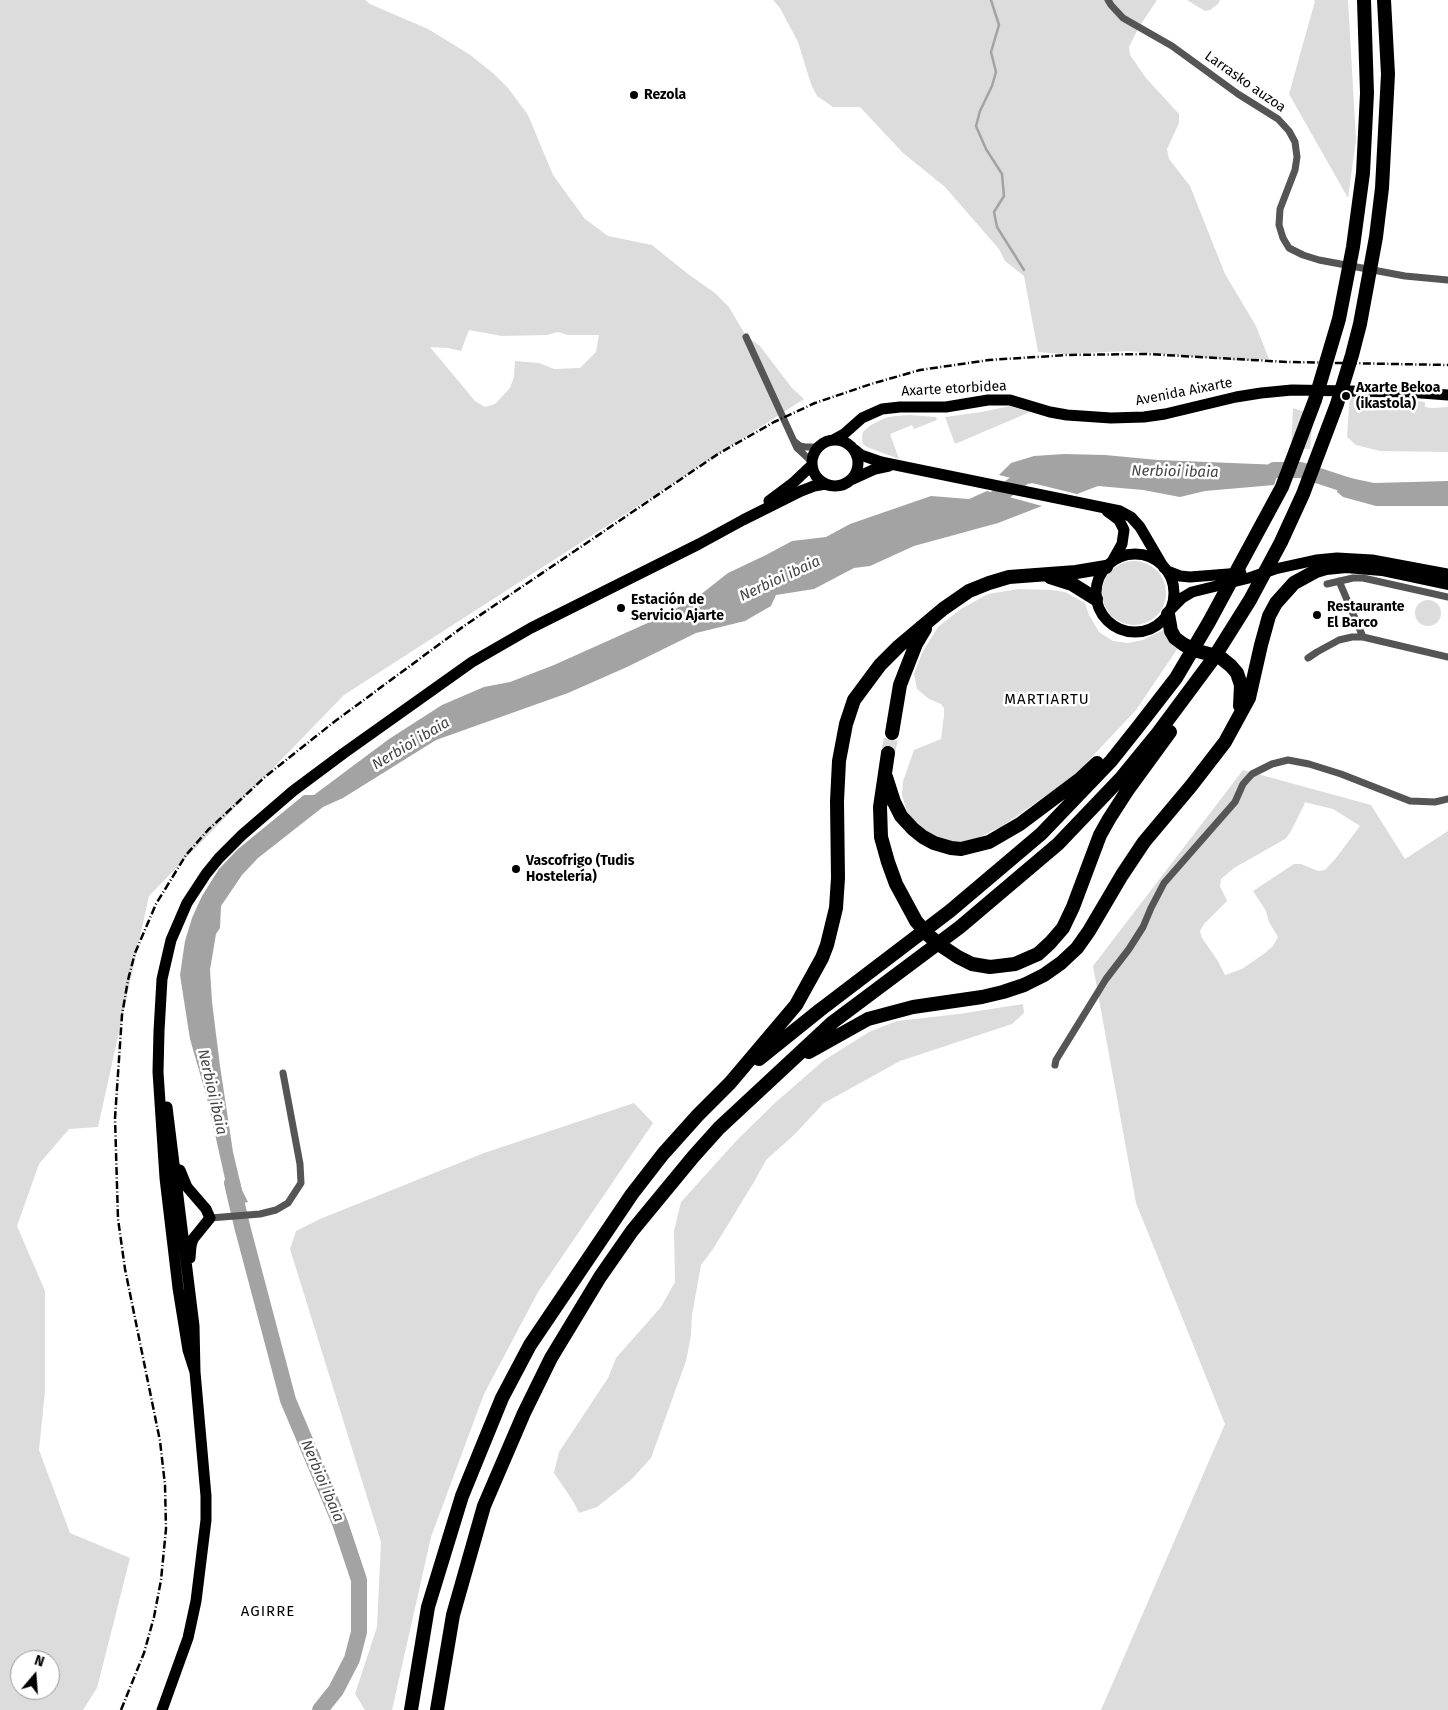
<!DOCTYPE html>
<html>
<head>
<meta charset="utf-8">
<style>
	body { margin:0 }
	#map { position:relative; width:1448px; height:1710px; overflow:hidden; background:#fff; font-family:"Fira Sans",sans-serif }
	canvas { display:block }
	.north { position:absolute; left:10px; top:1650px; width:50px; height:50px; box-sizing:border-box; background:#fff; border:1px solid #999; border-radius:50%; rotate:18deg; font-size:14px; font-weight:700; line-height:20px; text-align:center; color:#000 }
	.north::after { content:''; display:block; margin:auto; width:18px; height:22px; background:#000; clip-path:polygon(50% 0,100% 100%,50% 72%,0 100%) }
</style>
</head>
<body>
<div id="map">
<canvas width="1448" height="1710"></canvas>
<div class="north">N</div>
</div>
<script>
const c = document.querySelector('canvas').getContext('2d');
c.lineJoin = 'round';
function paint(path, color) { c.fillStyle = color; c.fill(path, 'evenodd'); }
const shape = rows => new Path2D(rows.map(r => 'M' + r).join(''));
function stroke(path, color, width, dash) { c.strokeStyle = color; c.lineWidth = width; c.lineCap = dash ? 'butt' : 'round'; c.setLineDash(dash || []); c.stroke(path); }
function drawText(font, color, halo, rows, align = 'center') {
  c.font = font + ' "Fira Sans",sans-serif'; c.lineWidth = 5; c.setLineDash([]); c.textBaseline = 'middle'; c.strokeStyle = halo; c.fillStyle = color; for (const [text, x, y, turn = 0] of rows) {
    c.save(); c.translate(x, y); c.rotate((+turn || 0) * Math.PI / 180); c.textAlign = isNaN(turn) ? turn : align; if (halo) c.strokeText(text, 0, 0); c.fillText(text, 0, 0); c.restore();
  }
}
paint(shape([
	[0,0,365,0,370,4,428,29,469,54,494,74,508,88,528,115,553,175,585,219,608,236,652,245,688,274,715,293,729,307,746,336,760,346,792,388,804,399,344,695,149,896,98,1127,69,1129,39,1164,17,1226,45,1291,45,1391,39,1450,70,1533,130,1558,97,1688,83,1710,0,1710],
	[469,330,502,336,547,335,558,332,568,335,599,335,596,352,580,368,554,369,539,363,515,361,514,377,510,388,495,404,485,407,475,401,430,347,448,348,461,351],
	[20,1660,50,1660,50,1690,20,1690],
	[773,0,1157,0,1139,27,1129,47,1130,55,1146,78,1179,114,1179,123,1167,149,1169,159,1190,186,1225,274,1256,326,1269,359,1242,361,1129,351,1063,354,1038,352,1024,276,1005,261,999,249,945,187,903,153,860,107,833,107,817,96,811,84,798,42,780,8],
	[1187,0,1220,0,1218,4,1210,10,1205,11],
	[1313,0,1348,0,1356,139,1348,198,1289,94,1315,1],
	[1350,393,1425,402,1425,407,1432,408,1448,407,1448,452,1380,451,1356,445,1347,437],
	[1010,406,1030,412,955,444,945,417,982,412],
	[1293,408,1313,415,1310,449,1291,449],
	[910,415,936,417,937,420,914,429,912,425,890,434,899,459,867,447,863,444,862,437,863,432,871,425,885,418,895,416],
	'1102 593a32 32 0 1 1 64 0a32 32 0 1 1-64 0Z',
	[1019,589,1051,590,1065,592,1085,603,1089,615,1099,632,1113,641,1128,643,1143,640,1165,629,1178,648,1136,710,1074,776,1001,827,971,841,946,843,931,836,918,826,907,811,902,795,903,781,914,750,941,739,944,715,944,708,941,704,929,699,917,689,914,674,922,653,938,627,961,609,988,594],
	'1415 613a13 13 0 1 1 26 0a13 13 0 1 1-26 0Z',
	[1243,770,1371,805,1405,859,1448,831,1448,1710,1101,1710,1225,1424,1136,1203,1093,966],
	[1304,802,1333,809,1360,826,1336,858,1325,870,1318,871,1301,864,1294,864,1253,891,1266,911,1269,922,1278,937,1273,946,1265,953,1242,969,1225,975,1218,961,1202,938,1200,931,1204,924,1227,901,1220,886,1221,879,1234,868,1285,839,1290,833,1305,803],
	[1023,1004,1024,1013,1012,1024,900,1061,824,1103,794,1135,766,1160,754,1182,713,1249,701,1265,692,1315,691,1335,686,1361,651,1458,631,1480,597,1507,579,1513,573,1501,554,1473,559,1452,608,1378,616,1358,661,1307,675,1282,674,1231,681,1202,738,1139,776,1102,823,1061,869,1032,897,1021,959,1014],
	[634,1103,653,1123,538,1292,484,1394,431,1537,392,1710,365,1710,355,1694,377,1627,381,1542,290,1249,296,1231,320,1219,484,1153]
]), '#dcdcdc');
paint(shape([
	[1064,454,1105,455,1158,460,1281,465,1274,485,1205,491,1180,497,1143,490,1098,486,1077,494,999,475,1011,463,1034,456],
	[1341,476,1374,483,1448,481,1448,506,1376,506,1343,497,1337,492],
	[987,491,1042,506,998,523,914,546,870,566,854,568,814,589,776,595,771,606,745,621,696,633,627,667,568,693,436,740,343,798,323,807,258,858,242,875,221,906,220,928,216,934,210,970,212,1002,220,1066,233,1152,242,1190,248,1202,231,1206,207,1098,190,1039,180,975,185,941,192,918,202,896,219,869,238,849,304,795,314,795,389,739,442,705,484,687,510,682,554,665,661,617,700,595,728,573,766,555,792,541,826,537,850,524,931,496,969,499]
]), '#a3a3a3');
stroke(shape([
	[991,0,999,25,991,52,996,72,992,86,980,111,976,126,986,149,1002,174,1004,196,994,212,997,227,1024,270]
]), '#a3a3a3', 2.5);
stroke(shape([
	[1274,470,1301,470,1359,489],
	[983,508,1025,476,1040,474],
	[232,1183,242,1226,288,1400,340,1523,359,1580,359,1632,352,1659,336,1690,320,1710]
]), '#a3a3a3', 16);
stroke(shape([
	[888,753,892,733]
]), '#d9d9d9', 14, [14, 7]);
stroke(shape([
	[1108,0,1111,5,1123,18,1172,46,1238,94,1278,119,1289,131,1295,142,1297,157,1295,170,1280,209,1279,225,1283,238,1289,248,1303,255,1319,260,1405,276,1448,280],
	[746,337,797,448,812,462],
	[795,442,800,446,805,447,818,447],
	[1339,581,1363,637],
	[1327,584,1353,578,1363,578,1448,597],
	[1308,658,1317,652,1339,640,1352,637,1363,637,1448,657],
	[1055,1065,1056,1060,1106,979,1129,949,1143,927,1151,908,1164,883,1235,802,1243,784,1252,774,1272,764,1288,760,1309,764,1341,774,1410,801,1435,802,1448,799],
	[210,1218,260,1214,276,1210,288,1203,301,1183,300,1164,283,1073]
]), '#555', 7);
stroke(shape([
	'812 463a23 23 0 1 1 46 0a23 23 0 1 1-46 0Z',
	[833,440,844,434,862,418,882,409,900,407,946,407,988,400,1010,400,1050,412,1067,415,1111,418,1144,417,1165,414,1236,397,1261,393,1292,390,1408,392,1448,395],
	[855,450,861,455,881,462,1120,511,1131,517,1140,527,1164,568],
	[853,479,875,469,889,466],
	[769,501,793,483,812,465],
	[1107,511,1119,520,1124,530,1122,544,1113,560],
	'1096 593a39 39 0 1 1 78 0a39 39 0 1 1-78 0Z',
	[1167,571,1180,576,1190,577,1241,573],
	[1169,611,1182,598,1192,592,1249,578,1275,569,1316,560,1337,558,1372,560,1448,574],
	[180,1170,187,1187,206,1209,210,1218,193,1239,191,1246,190,1258],
	[195,1372,188,1350,178,1288,165,1178,158,1072,159,1031,162,979,171,940,187,903,206,874,219,858,242,835,293,791,344,753,472,662,531,628,699,544,743,520,801,491,814,486,826,484],
	[162,1710,188,1638,196,1601,206,1520,206,1496,195,1372,194,1326,167,1107]
]), '#000', 11);
stroke(shape([
	[1050,577,1072,584,1096,599],
	[1168,614,1171,631,1175,638,1183,644,1194,650,1220,657,1231,666,1237,673,1241,685,1240,706],
	[892,733,900,685,905,672,916,644,925,629],
	[888,753,880,807,881,837,888,862,896,884,916,921,928,935,943,947,958,957,972,964,990,967,1015,964,1038,954,1050,943,1063,928,1073,907,1100,835,1109,819,1127,791,1170,732],
	[886,777,894,802,901,816,913,829,923,837,934,843,951,848,961,849,989,842,1020,824,1080,779,1097,763],
	[809,1052,868,1019,913,1007,982,997,1003,992,1024,985,1044,975,1061,963,1077,948,1089,931,1122,875,1144,842,1191,786,1225,742,1249,698,1261,645,1269,616,1276,603,1294,583,1316,571,1326,568,1346,566,1382,569,1448,583],
	[759,1059,820,1010,950,911,1041,834,1111,761,1138,727,1176,678,1209,622,1282,487,1315,400,1339,319,1353,247,1363,173,1367,93,1364,0],
	[411,1710,428,1607,462,1496,502,1398,530,1345,632,1194,663,1154,698,1115,730,1083,796,1005,822,958,827,945,836,908,838,878,837,801,839,761,846,724,854,700,880,665,899,646,943,609,969,591,989,583,1009,577,1076,572,1106,567],
	[437,1710,453,1615,484,1506,524,1413,551,1358,600,1277,632,1231,693,1157,719,1128,833,1022,960,927,1058,844,1122,777,1158,733,1213,659,1250,600,1281,542,1303,494,1337,404,1352,355,1360,324,1376,237,1382,188,1388,74,1384,0]
]), '#000', 14);
stroke(shape([
	[121,1710,144,1653,154,1617,161,1580,166,1529,165,1485,160,1441,125,1269,118,1219,115,1118,122,1015,128,980,135,953,156,904,186,855,208,830,266,776,334,722,464,626,718,454,774,422,815,403,871,384,920,370,989,360,1067,355,1147,354,1288,362,1448,365]
]), '#000', 2.5, [8, 2.5, 1, 2.5]);
for (const [x, y, r, color] of [
	[634,95,5,"#000"],
	[1346,396,5,"#000"],
	[621,608,5,"#000"],
	[1317,615,5,"#000"],
	[516,869,5,"#000"]
]) { const dot = new Path2D(); dot.arc(x, y, r, 0, 2 * Math.PI); c.fillStyle = color; c.fill(dot); stroke(dot, '#fff', 2); }
drawText('14px', '#000', '#fff', [
	["Larrasko auzoa",1245,82,35],
	["Axarte etorbidea",954,389,-3],
	["Avenida Aixarte",1184,392,-11]
]);
drawText('bold 14px', '#000', '#fff', [
	["Rezola",644,95],
	["Axarte Bekoa",1356,388],
	["(ikastola)",1356,404],
	["Estación de",631,600],
	["Servicio Ajarte",631,616],
	["Restaurante",1327,607],
	["El Barco",1327,623],
	["Vascofrigo (Tudis",526,861],
	["Hostelería)",526,877]
], 'left');
drawText('italic 15px', '#444', '#fff', [
	["Nerbioi ibaia",1175,472,1],
	["Nerbioi ibaia",780,579,-25],
	["Nerbioi ibaia",411,744,-31],
	["Nerbioi ibaia",212,1092,77],
	["Nerbioi ibaia",322,1481,67]
]);
c.letterSpacing = '1px';
drawText('15px', '#000', '#fff', [
	["MARTIARTU",1047,700],
	["AGIRRE",268,1612]
]);
c.letterSpacing = '0px';
</script>
</body>
</html>
